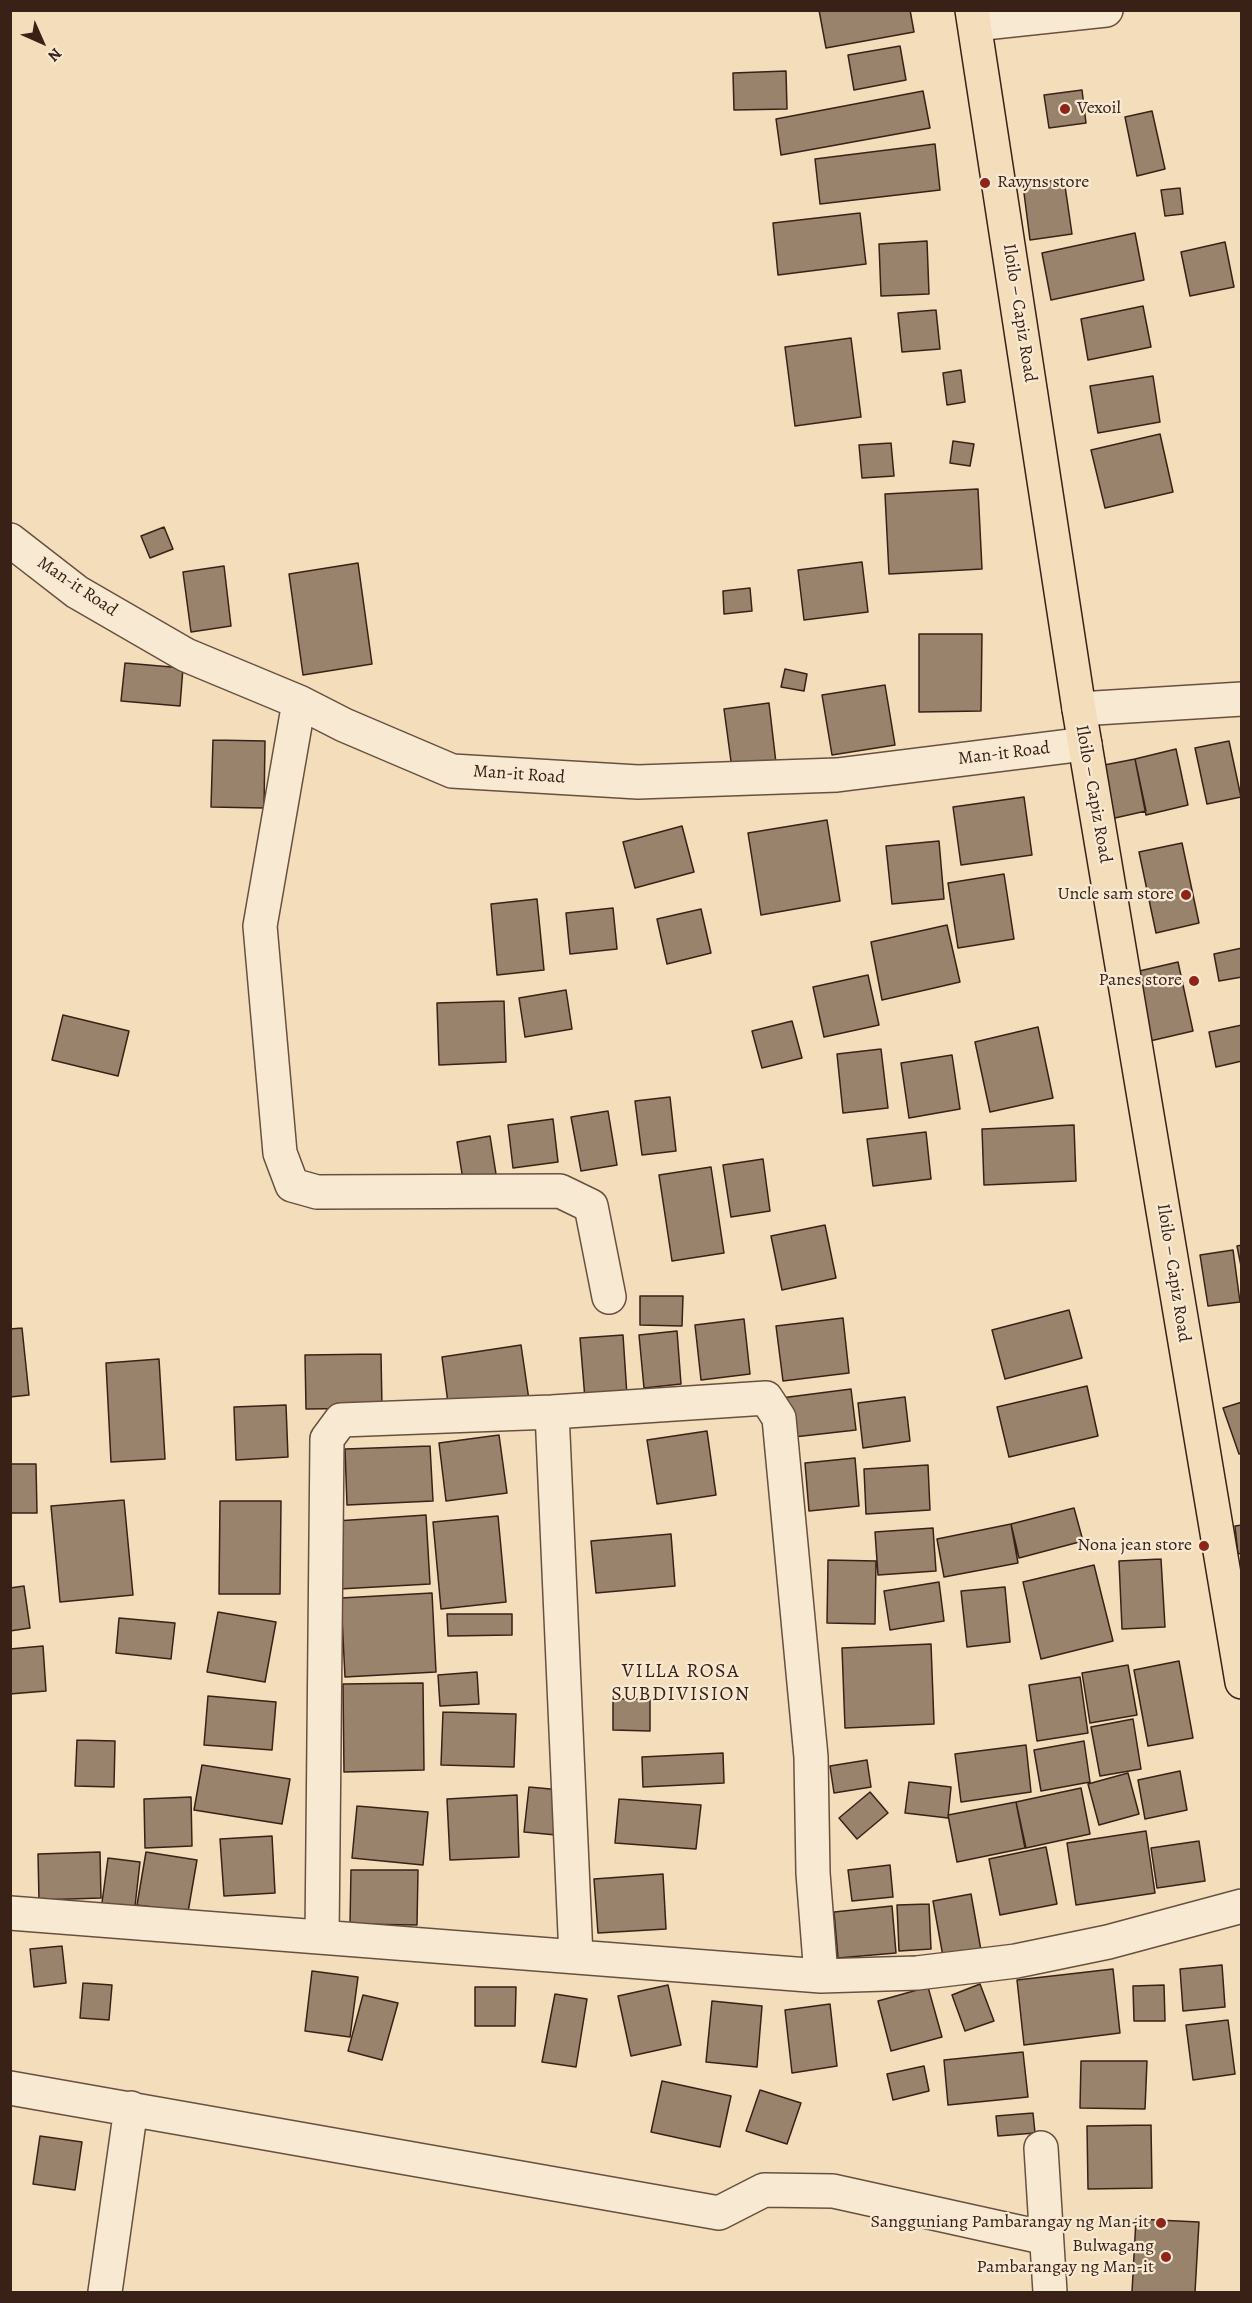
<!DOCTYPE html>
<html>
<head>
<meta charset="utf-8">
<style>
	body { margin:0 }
	#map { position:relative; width:1252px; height:2303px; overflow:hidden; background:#f4ddbb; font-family:Alegreya,serif }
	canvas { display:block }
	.frame { position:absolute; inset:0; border:12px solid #392117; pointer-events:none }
	.north { position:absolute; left:12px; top:12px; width:60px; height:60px; -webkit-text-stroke:4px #f8e9d3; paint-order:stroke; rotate:135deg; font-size:16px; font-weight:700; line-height:24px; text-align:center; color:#392117 }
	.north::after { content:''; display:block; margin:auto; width:21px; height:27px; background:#392117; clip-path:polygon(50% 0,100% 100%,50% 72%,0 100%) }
</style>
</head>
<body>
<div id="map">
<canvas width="1252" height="2303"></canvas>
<div class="frame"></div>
<div class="north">N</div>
</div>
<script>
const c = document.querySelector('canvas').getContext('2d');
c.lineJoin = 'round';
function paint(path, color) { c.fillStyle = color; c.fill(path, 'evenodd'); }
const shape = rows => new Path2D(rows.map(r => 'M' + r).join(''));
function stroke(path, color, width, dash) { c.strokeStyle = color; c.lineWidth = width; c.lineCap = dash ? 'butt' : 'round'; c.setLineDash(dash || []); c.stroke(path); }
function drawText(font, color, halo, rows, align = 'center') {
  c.font = font + ' Alegreya,serif'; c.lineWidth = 4.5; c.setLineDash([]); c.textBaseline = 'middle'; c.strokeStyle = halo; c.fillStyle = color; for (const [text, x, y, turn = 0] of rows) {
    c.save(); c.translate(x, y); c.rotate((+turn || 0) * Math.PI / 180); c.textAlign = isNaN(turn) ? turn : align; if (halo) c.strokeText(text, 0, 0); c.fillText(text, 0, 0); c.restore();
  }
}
const building = shape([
	[819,10,910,10,914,32,826,48,819,10],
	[900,46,906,80,854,90,848,55,900,46],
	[786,71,787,109,734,110,733,73,786,71],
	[1082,90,1086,123,1049,128,1044,95,1082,90],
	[923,91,930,128,781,155,776,119,923,91],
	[1152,111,1165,169,1137,176,1125,117,1152,111],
	[935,144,940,190,820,204,815,159,935,144],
	[1064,179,1072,234,1030,240,1023,185,1064,179],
	[1180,188,1183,214,1165,216,1161,190,1180,188],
	[860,213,866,264,778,275,773,223,860,213],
	[1135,233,1144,280,1051,300,1042,253,1135,233],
	[927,241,929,294,881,296,879,244,927,241],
	[1225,242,1234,287,1190,296,1181,252,1225,242],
	[1143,306,1151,347,1088,360,1081,319,1143,306],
	[936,310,940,349,902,352,898,313,936,310],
	[851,338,861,417,795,426,785,347,851,338],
	[961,370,965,402,947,405,943,373,961,370],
	[1153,376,1160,422,1098,433,1090,386,1153,376],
	[1160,434,1173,492,1105,508,1091,450,1160,434],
	[953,441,974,444,970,466,950,463,953,441],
	[891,443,894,476,862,478,859,445,891,443],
	[978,489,982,569,889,574,885,494,978,489],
	[164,527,173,549,150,558,141,536,164,527],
	[862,562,868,612,804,620,798,570,862,562],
	[358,563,372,664,303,675,289,574,358,563],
	[224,566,231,626,191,632,183,572,224,566],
	[750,588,752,611,724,614,723,591,750,588],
	[919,634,982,634,981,711,919,712,919,634],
	[125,663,183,668,180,706,121,701,125,663],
	[785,669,807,674,804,691,781,687,785,669],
	[885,685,895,745,832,755,822,695,885,685],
	[769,703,776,763,732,769,724,709,769,703],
	[213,740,265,741,264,808,211,807,213,740],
	[1229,741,1241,797,1207,804,1195,748,1229,741],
	[1176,749,1188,805,1146,815,1135,759,1176,749],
	[1135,759,1146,811,1106,820,1094,767,1135,759],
	[1024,797,1032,855,961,865,953,807,1024,797],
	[827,820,840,901,761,915,748,833,827,820],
	[682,826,694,872,635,888,623,842,682,826],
	[939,841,944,899,892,904,886,846,939,841],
	[1182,843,1199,923,1156,933,1139,852,1182,843],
	[1004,874,1014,939,958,948,948,883,1004,874],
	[537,899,544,970,497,975,491,904,537,899],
	[613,908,617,949,570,954,566,913,613,908],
	[701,909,711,953,667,964,657,919,701,909],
	[947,925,960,982,882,1000,871,942,947,925],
	[1242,948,1242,977,1219,981,1214,954,1242,948],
	[1178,962,1193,1031,1150,1041,1135,972,1178,962],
	[868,975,879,1025,824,1037,813,987,868,975],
	[566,990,572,1029,525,1037,519,998,566,990],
	[504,1001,506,1062,439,1065,437,1003,504,1001],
	[63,1015,129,1031,118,1076,52,1060,63,1015],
	[792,1021,802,1058,762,1068,752,1031,792,1021],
	[1242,1025,1242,1061,1216,1067,1209,1032,1242,1025],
	[1038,1027,1053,1098,990,1112,975,1042,1038,1027],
	[881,1049,888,1108,843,1113,837,1054,881,1049],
	[952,1055,960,1109,909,1118,901,1063,952,1055],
	[670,1097,676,1151,642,1155,635,1101,670,1097],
	[608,1111,617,1165,581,1171,571,1117,608,1111],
	[553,1119,558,1162,513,1168,508,1125,553,1119],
	[1074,1125,1076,1181,984,1185,982,1129,1074,1125],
	[926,1132,931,1179,873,1186,867,1139,926,1132],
	[490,1136,496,1174,463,1180,457,1142,490,1136],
	[763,1159,770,1211,731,1217,723,1165,763,1159],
	[711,1167,724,1253,672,1261,659,1175,711,1167],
	[825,1225,836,1278,782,1290,771,1236,825,1225],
	[1242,1245,1242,1271,1237,1246,1242,1245],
	[1233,1250,1240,1302,1208,1306,1200,1255,1233,1250],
	[640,1296,683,1296,682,1326,640,1325,640,1296],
	[1069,1310,1082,1358,1005,1379,992,1330,1069,1310],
	[843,1318,849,1373,783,1381,776,1326,843,1318],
	[744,1319,750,1374,701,1380,695,1325,744,1319],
	[22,1328,29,1395,10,1397,10,1329,22,1328],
	[677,1331,681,1384,644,1388,639,1335,677,1331],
	[623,1335,627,1396,585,1399,580,1338,623,1335],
	[521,1345,529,1400,449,1411,442,1357,521,1345],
	[381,1354,382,1408,306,1409,305,1355,381,1354],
	[159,1359,165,1459,111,1462,106,1363,159,1359],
	[1087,1386,1098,1436,1009,1457,997,1407,1087,1386],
	[851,1389,856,1430,785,1438,781,1398,851,1389],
	[905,1397,910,1441,863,1448,858,1403,905,1397],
	[1242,1402,1242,1453,1239,1454,1223,1408,1242,1402],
	[286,1405,288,1457,236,1460,234,1407,286,1405],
	[707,1431,716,1495,657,1504,647,1440,707,1431],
	[499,1435,507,1493,446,1501,439,1443,499,1435],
	[430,1446,433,1501,347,1505,345,1449,430,1446],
	[855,1458,859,1506,809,1511,805,1463,855,1458],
	[10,1464,36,1464,37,1513,10,1513,10,1464],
	[928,1465,930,1510,866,1514,864,1469,928,1465],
	[124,1500,133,1595,60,1602,51,1506,124,1500],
	[220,1501,281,1501,280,1594,219,1594,220,1501],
	[1074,1508,1083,1541,1019,1558,1011,1524,1074,1508],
	[426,1515,430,1584,339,1589,336,1521,426,1515],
	[498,1516,506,1602,441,1609,433,1522,498,1516],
	[1011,1524,1018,1563,944,1577,937,1539,1011,1524],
	[1242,1525,1242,1553,1238,1554,1235,1526,1242,1525],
	[933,1528,936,1571,878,1575,875,1532,933,1528],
	[671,1534,675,1586,596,1593,591,1541,671,1534],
	[1161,1559,1165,1627,1122,1629,1119,1561,1161,1559],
	[828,1560,876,1561,875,1624,827,1623,828,1560],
	[1094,1565,1113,1641,1041,1659,1023,1582,1094,1565],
	[939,1582,944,1621,890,1630,884,1591,939,1582],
	[24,1586,30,1628,10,1631,10,1588,24,1586],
	[1005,1587,1010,1642,967,1647,961,1591,1005,1587],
	[432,1593,436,1672,345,1677,341,1598,432,1593],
	[218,1612,276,1622,265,1682,207,1672,218,1612],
	[447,1614,512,1614,512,1635,448,1636,447,1614],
	[119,1618,175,1623,171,1659,116,1653,119,1618],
	[931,1644,934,1724,845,1728,842,1648,931,1644],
	[43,1646,46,1691,10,1694,10,1649,43,1646],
	[1179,1661,1193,1738,1148,1746,1134,1670,1179,1661],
	[1128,1665,1137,1715,1090,1723,1082,1673,1128,1665],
	[477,1672,479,1704,440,1706,438,1675,477,1672],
	[1080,1677,1088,1733,1037,1741,1029,1685,1080,1677],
	[423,1683,424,1770,344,1772,343,1684,423,1683],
	[208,1696,276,1702,272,1750,204,1745,208,1696],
	[613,1699,650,1699,650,1731,613,1730,613,1699],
	[443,1712,516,1714,514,1767,441,1765,443,1712],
	[1133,1719,1141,1769,1100,1776,1091,1727,1133,1719],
	[77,1740,115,1741,114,1787,75,1786,77,1740],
	[1084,1741,1090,1782,1041,1791,1034,1750,1084,1741],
	[1026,1745,1031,1792,961,1802,955,1754,1026,1745],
	[723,1753,724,1783,643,1787,642,1757,723,1753],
	[867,1760,871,1787,834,1793,830,1766,867,1760],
	[202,1765,290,1779,282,1824,194,1810,202,1765],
	[1180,1771,1187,1810,1145,1819,1138,1780,1180,1771],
	[1128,1773,1139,1814,1099,1825,1088,1784,1128,1773],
	[909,1782,951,1787,948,1818,905,1813,909,1782],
	[529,1787,561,1790,556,1835,524,1832,529,1787],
	[1081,1788,1090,1834,1026,1848,1016,1802,1081,1788],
	[870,1792,888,1813,857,1839,839,1818,870,1792],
	[517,1795,519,1857,450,1860,447,1799,517,1795],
	[191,1797,192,1846,145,1848,144,1799,191,1797],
	[619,1799,701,1805,696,1849,615,1843,619,1799],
	[1016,1802,1025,1848,957,1862,948,1815,1016,1802],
	[357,1806,428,1812,423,1865,352,1858,357,1806],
	[1146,1831,1155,1893,1076,1905,1067,1843,1146,1831],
	[272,1836,275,1893,224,1896,220,1839,272,1836],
	[1199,1841,1205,1881,1157,1888,1151,1848,1199,1841],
	[1046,1847,1057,1904,1000,1915,989,1859,1046,1847],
	[100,1852,101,1898,39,1900,38,1854,100,1852],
	[146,1852,197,1860,188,1912,137,1905,146,1852],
	[108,1858,140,1862,134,1915,101,1910,108,1858],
	[890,1865,893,1897,852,1901,848,1870,890,1865],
	[351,1870,418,1870,417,1925,350,1924,351,1870],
	[663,1874,666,1929,598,1933,594,1879,663,1874],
	[971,1894,982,1956,944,1962,933,1901,971,1894],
	[929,1904,931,1949,899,1951,897,1905,929,1904],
	[892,1906,896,1953,838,1958,834,1912,892,1906],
	[62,1946,66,1983,34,1987,30,1949,62,1946],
	[1222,1965,1225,2007,1183,2011,1180,1969,1222,1965],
	[1113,1969,1120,2033,1024,2045,1017,1980,1113,1969],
	[312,1971,358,1977,350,2037,305,2031,312,1971],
	[83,1983,112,1985,109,2020,80,2018,83,1983],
	[980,1984,994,2021,965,2031,952,1995,980,1984],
	[668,1985,681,2045,631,2056,618,1996,668,1985],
	[1164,1985,1165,2021,1134,2021,1133,1986,1164,1985],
	[475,1987,516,1987,515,2026,475,2026,475,1987],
	[928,1987,942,2037,891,2051,878,2001,928,1987],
	[555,1994,587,1999,576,2067,542,2062,555,1994],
	[363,1995,398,2003,382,2060,348,2051,363,1995],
	[712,2001,762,2006,757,2067,706,2062,712,2001],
	[830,2004,837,2066,792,2073,785,2010,830,2004],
	[1228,2020,1235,2074,1193,2080,1186,2025,1228,2020],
	[1023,2052,1028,2097,948,2105,944,2060,1023,2052],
	[1081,2061,1147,2061,1145,2109,1080,2108,1081,2061],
	[924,2066,929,2091,893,2100,887,2074,924,2066],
	[662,2081,731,2096,720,2147,651,2132,662,2081],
	[760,2090,801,2103,787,2144,746,2131,760,2090],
	[1033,2113,1035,2133,998,2136,996,2116,1033,2113],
	[1151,2125,1152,2188,1088,2189,1087,2126,1151,2125],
	[40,2136,82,2142,75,2190,33,2184,40,2136],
	[1136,2219,1199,2222,1195,2292,1132,2292,1136,2219]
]);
paint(building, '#9a836c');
stroke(building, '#392117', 1.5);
const minor = shape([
	[975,24,1106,10],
	[10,540,77,592,186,655,299,702,344,725,452,771,638,782,837,775,1085,744],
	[299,702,260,926,280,1153,292,1185,317,1192,560,1191,591,1206,609,1297],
	[1079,709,1242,699],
	[552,1412,576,1957],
	[10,1913,821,1976,917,1973,1016,1961,1108,1942,1242,1906],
	[322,1937,327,1439,341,1420,552,1412,766,1398,779,1418,811,1757,813,1873,821,1976],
	[10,2088,719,2213,764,2190,833,2191,1046,2238],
	[1041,2148,1050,2292],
	[105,2292,131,2108]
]);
const highway = shape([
	[972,10,1079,709,1242,1682]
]);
stroke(minor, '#685040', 36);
stroke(highway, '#392117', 36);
stroke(minor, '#f8e9d3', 33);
stroke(highway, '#f4ddbb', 33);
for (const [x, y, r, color] of [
	[1065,109,6,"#8f2418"],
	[985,183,6,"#8f2418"],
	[1186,895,6,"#8f2418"],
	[1194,981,6,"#8f2418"],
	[1204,1546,6,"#8f2418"],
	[1161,2223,6,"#8f2418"],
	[1166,2257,6,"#8f2418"]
]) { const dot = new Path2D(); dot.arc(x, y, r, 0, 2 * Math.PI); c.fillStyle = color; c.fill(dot); stroke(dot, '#f8e9d3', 2); }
drawText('18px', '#392117', '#f8e9d3', [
	["Vexoil",1077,109,"left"],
	["Ravyns store",997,183,"left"],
	["Uncle sam store",1174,895],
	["Panes store",1182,981],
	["Nona jean store",1192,1546],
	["Sangguniang Pambarangay ng Man-it",1149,2223],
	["Bulwagang",1154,2247],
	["Pambarangay ng Man-it",1154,2268]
], 'right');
drawText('18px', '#392117', '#f8e9d3', [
	["Iloilo – Capiz Road",1019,313,81],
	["Man-it Road",77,587,34],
	["Man-it Road",1004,754,-7],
	["Man-it Road",519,775,4],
	["Iloilo – Capiz Road",1093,794,80],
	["Iloilo – Capiz Road",1173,1273,81]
]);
c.letterSpacing = '1.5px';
drawText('20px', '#392117', '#f8e9d3', [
	["VILLA ROSA",681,1672],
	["SUBDIVISION",681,1695]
]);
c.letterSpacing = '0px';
</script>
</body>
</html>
